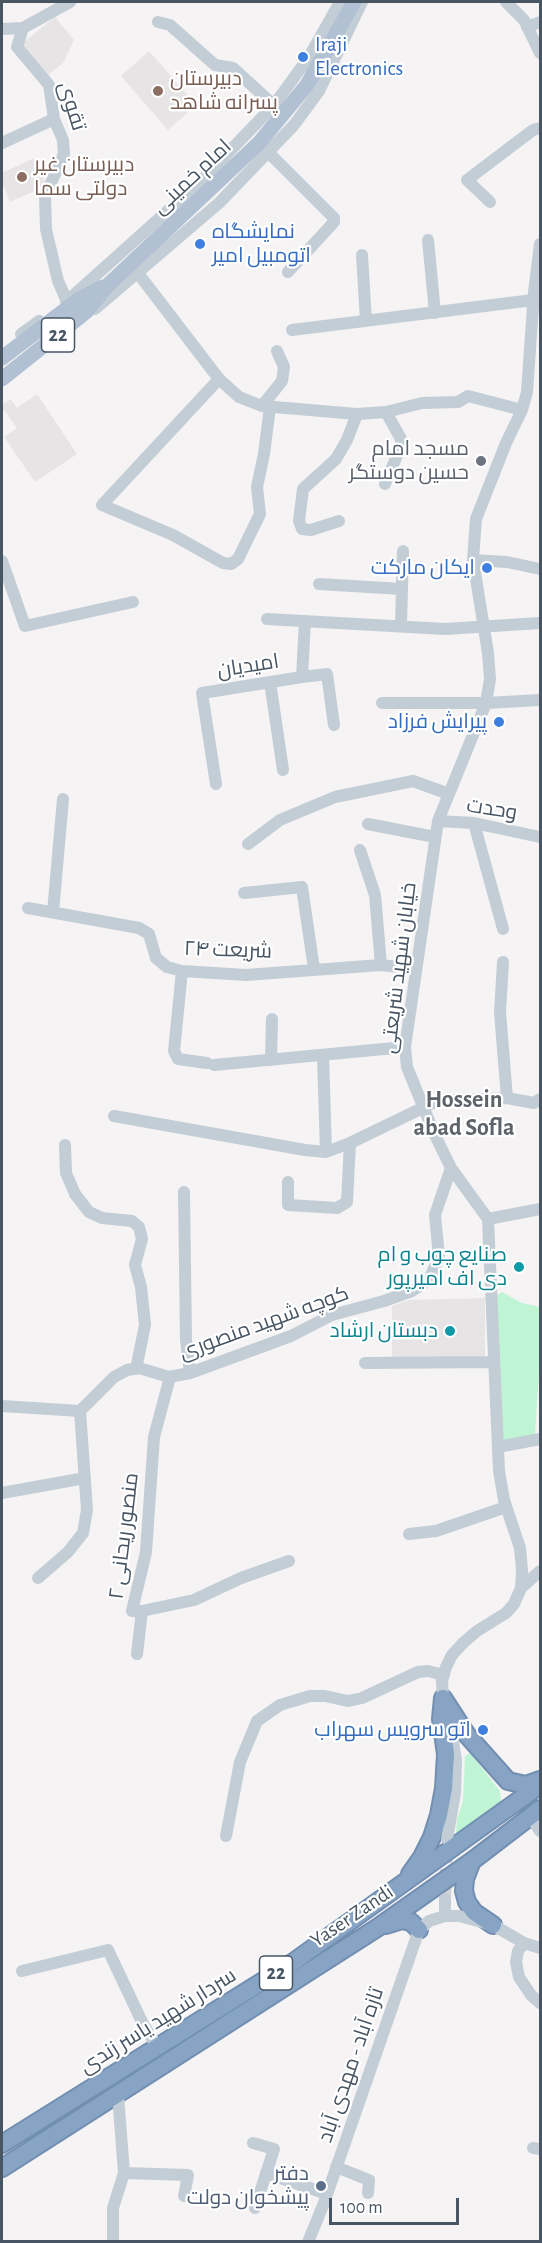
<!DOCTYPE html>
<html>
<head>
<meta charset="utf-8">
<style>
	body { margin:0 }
	#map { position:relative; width:542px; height:2243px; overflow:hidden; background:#f5f3f3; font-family:"Alegreya Sans",sans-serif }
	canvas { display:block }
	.frame { position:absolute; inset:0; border:3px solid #485563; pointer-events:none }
	.scale { position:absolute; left:329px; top:2198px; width:130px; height:27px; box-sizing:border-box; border:3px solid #485563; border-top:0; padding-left:8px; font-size:18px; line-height:21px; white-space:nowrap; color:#485563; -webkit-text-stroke:4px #fff; paint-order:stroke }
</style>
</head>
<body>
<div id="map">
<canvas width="542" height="2243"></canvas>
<div class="frame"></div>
<div class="scale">100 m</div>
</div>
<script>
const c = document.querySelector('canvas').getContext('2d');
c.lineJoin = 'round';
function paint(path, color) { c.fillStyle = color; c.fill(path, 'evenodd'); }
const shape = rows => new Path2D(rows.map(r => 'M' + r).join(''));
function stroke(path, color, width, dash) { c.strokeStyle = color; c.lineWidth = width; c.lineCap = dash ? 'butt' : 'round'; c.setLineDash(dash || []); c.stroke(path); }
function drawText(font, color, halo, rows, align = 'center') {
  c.font = font + ' "Alegreya Sans",Cairo,sans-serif'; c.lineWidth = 4.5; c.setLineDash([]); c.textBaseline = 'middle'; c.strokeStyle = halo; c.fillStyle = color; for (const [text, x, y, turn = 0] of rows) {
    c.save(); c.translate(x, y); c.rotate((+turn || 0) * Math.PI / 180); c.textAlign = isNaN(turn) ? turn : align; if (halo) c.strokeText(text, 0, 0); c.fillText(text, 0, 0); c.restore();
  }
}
paint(shape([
	[55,17,74,40,63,63,46,77,20,45],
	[149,51,196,105,168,130,121,76],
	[34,158,45,181,43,187,10,202,2,182,2,173],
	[37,394,77,454,35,482,4,437,17,428,5,411,2,412,2,402,3,404,11,399,17,408],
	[485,1298,485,1357,392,1358,392,1306,409,1300]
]), '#e6e4e5');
paint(shape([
	[502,1292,522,1303,540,1307,540,1355,535,1435,500,1441,496,1296],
	[470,1753,500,1791,501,1799,499,1806,456,1835,457,1819,463,1801,465,1756]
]), '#bff4d5');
stroke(shape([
	[445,1899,447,1847]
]), '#d2d3d6', 12, [12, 6]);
const highway = shape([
	[443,1698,467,1735,508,1781,526,1785,540,1780],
	[472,1861,465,1879,464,1891,467,1902,474,1912,493,1925],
	[410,1874,422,1857,432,1837,439,1815,444,1788,446,1754,441,1719,443,1698],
	[386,1925,402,1920,411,1922,419,1930],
	[2,2144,292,1963,540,1785],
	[2,2168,377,1928,472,1861,540,1809]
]);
stroke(highway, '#728fb1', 20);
stroke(shape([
	[506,2,524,20,540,53],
	[158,22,170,25,215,65,233,68,279,110],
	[527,27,540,22],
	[23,28,17,47,49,85,54,119,63,140,64,154,45,196,46,229,58,281,69,306],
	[2,29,23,28,70,2],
	[2,143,54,119],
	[264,148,334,218,334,222,288,272],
	[490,202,467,180,533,130,540,128],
	[428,240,435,313],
	[362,255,366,321],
	[134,268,219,379,239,397,262,406,357,414,386,412,422,403,458,402,468,396,522,410],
	[66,302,200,182,274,105,309,57,340,2],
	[95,309,219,203,294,125,319,91,362,2],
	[292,330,533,300],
	[21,334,39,321],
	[219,379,102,505,173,535,223,563,231,564,238,559,260,514,257,487,264,454,270,407],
	[262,406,282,381,284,367,277,351],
	[385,484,401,446,401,439,386,412],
	[339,521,311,530,302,529,299,521,303,489,336,459,347,440,357,414],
	[473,560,507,562,540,569],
	[2,561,25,626,133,602],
	[319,584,402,589],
	[267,619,445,629,540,623],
	[401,625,403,551],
	[302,677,327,674,334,725],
	[270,682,283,770],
	[382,703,486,703,540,700],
	[216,784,202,693,302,677,305,621],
	[438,821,474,823,540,837],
	[474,823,503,929],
	[368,824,435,837],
	[248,844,280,820,335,797,413,781,449,794],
	[360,850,375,895,381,965],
	[244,893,302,887,314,969],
	[28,908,139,928,149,934,156,958,167,967,182,971,246,975,381,965,416,969],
	[53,912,63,799],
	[503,962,500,1012,507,1098],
	[182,971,174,1051,178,1059,207,1063],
	[323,1055,326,1152],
	[271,1060,272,1019],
	[214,1065,405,1047],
	[114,1116,305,1150,326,1152,350,1143,437,1101,507,1098,534,1103,540,1099],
	[65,1145,66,1173,75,1194,89,1212,102,1218,132,1221,139,1227,142,1239,135,1265,141,1287,145,1325,136,1369],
	[288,1182,288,1205,337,1208,347,1202,350,1143],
	[184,1192,186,1340,190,1373],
	[488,1219,540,1209],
	[365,1363,493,1362],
	[170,1377,154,1437,146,1552,132,1611,142,1611,194,1600,241,1578,289,1561],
	[2,1406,80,1411],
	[80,1411,114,1377,127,1370,139,1368,169,1377,190,1373,291,1336,332,1315,384,1301,412,1291,429,1280,439,1257,435,1215,451,1168],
	[498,1447,540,1439],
	[2,1493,85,1478],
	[409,1534,436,1531,506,1507],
	[38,1578,68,1552,83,1533,87,1510,80,1411],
	[521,1588,540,1571],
	[137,1654,142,1611],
	[531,1817,540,1831],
	[226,1836,240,1762,257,1721,280,1705,310,1696,325,1696,348,1701,362,1698,418,1672,428,1671,444,1675],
	[447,1839,455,1793,456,1760,450,1724,443,1698,442,1681,446,1667,452,1655,463,1643,477,1631,506,1613,514,1604,521,1588,522,1570,520,1548,504,1500,499,1471,488,1219,451,1168,434,1133,407,1067,405,1047,438,821,486,703,490,679,488,653,473,560,476,519,506,443,522,410,527,392,534,292,540,244],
	[445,1916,445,1899],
	[524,1943,518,1951,516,1962,519,1977,531,1995,540,2003],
	[22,1971,108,1950,143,2024,158,2048],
	[253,2143,274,2149,255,2208],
	[533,2148,540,2149],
	[336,2167,369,2180,368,2193],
	[124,2173,188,2175,184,2196],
	[266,2173,327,2194],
	[113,2242,113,2208,124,2173,118,2095],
	[308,2242,324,2203,419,1930,429,1921,445,1916,459,1916,493,1925,524,1943,540,1948]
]), '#c3cdd5', 12);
stroke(shape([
	[2,358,78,300,103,287],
	[2,379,86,312,108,285,259,143,307,85,354,2]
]), '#b1c1d3', 15);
stroke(highway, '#87a4c5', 16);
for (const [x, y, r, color] of [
	[303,57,6,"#3f7fe0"],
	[158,91,6,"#8d6e63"],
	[22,177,6,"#8d6e63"],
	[200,244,6,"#3f7fe0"],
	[481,461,6,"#6b7280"],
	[487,568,6,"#3f7fe0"],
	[499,722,6,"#3f7fe0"],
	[519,1267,6,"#0f9aa8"],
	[450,1331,6,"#0f9aa8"],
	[483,1730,6,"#3f7fe0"],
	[321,2186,6,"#5c6f8a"]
]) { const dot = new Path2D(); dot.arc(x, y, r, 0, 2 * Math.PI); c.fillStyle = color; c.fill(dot); stroke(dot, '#fff', 2); }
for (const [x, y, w] of [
	[58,335,33],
	[276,1973,33]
]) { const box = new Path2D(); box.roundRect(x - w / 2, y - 17, w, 34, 4.5); c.fillStyle = '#fff'; c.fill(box); stroke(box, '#485563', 1.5); }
drawText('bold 20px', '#485563', null, [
	["22",58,335],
	["22",276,1973]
]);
drawText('21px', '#366cbe', '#fff', [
	["Iraji",315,45,"left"],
	["Electronics",315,69,"left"],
	["نمایشگاه",212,232,"left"],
	["اتومبیل امیر",212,256,"left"],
	["ایکان مارکت",475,568],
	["پیرایش فرزاد",487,722],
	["اتو سرویس سهراب",471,1730]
], 'right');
drawText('21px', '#785e54', '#fff', [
	["دبیرستان",170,79],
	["پسرانه شاهد",170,103],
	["دبیرستان غیر",34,165],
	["دولتی سما",34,189]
], 'left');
drawText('21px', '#485563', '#fff', [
	["تقوی",72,106,73],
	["امام خمینی",192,177,-43],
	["امیدیان",248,666,-9],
	["وحدت",492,809,9],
	["شریعت ۲۴",228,950,2],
	["خیابان شهید شریعتی",399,968,-83],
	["کوچه شهید منصوری",264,1323,-20],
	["منصور ریحانی ۲",124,1536,-83],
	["Yaser Zandi",352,1916,-34],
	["سردار شهید یاسر زندی",158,2021,-32],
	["تازه آباد - مهدی آباد",351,2065,-71]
]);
drawText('21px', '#5b616d', '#fff', [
	["مسجد امام",469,449],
	["حسین دوستگر",469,473]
], 'right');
drawText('21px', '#0d838f', '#fff', [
	["صنایع چوب و ام",507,1255],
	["دی اف امیرپور",507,1279],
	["دبستان ارشاد",438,1331]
], 'right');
drawText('21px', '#4e5e75', '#fff', [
	["دفتر",309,2174],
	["پیشخوان دولت",309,2198]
], 'right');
drawText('bold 24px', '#5e6369', '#fff', [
	["Hossein",464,1100],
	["abad Sofla",464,1128]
]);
</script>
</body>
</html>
